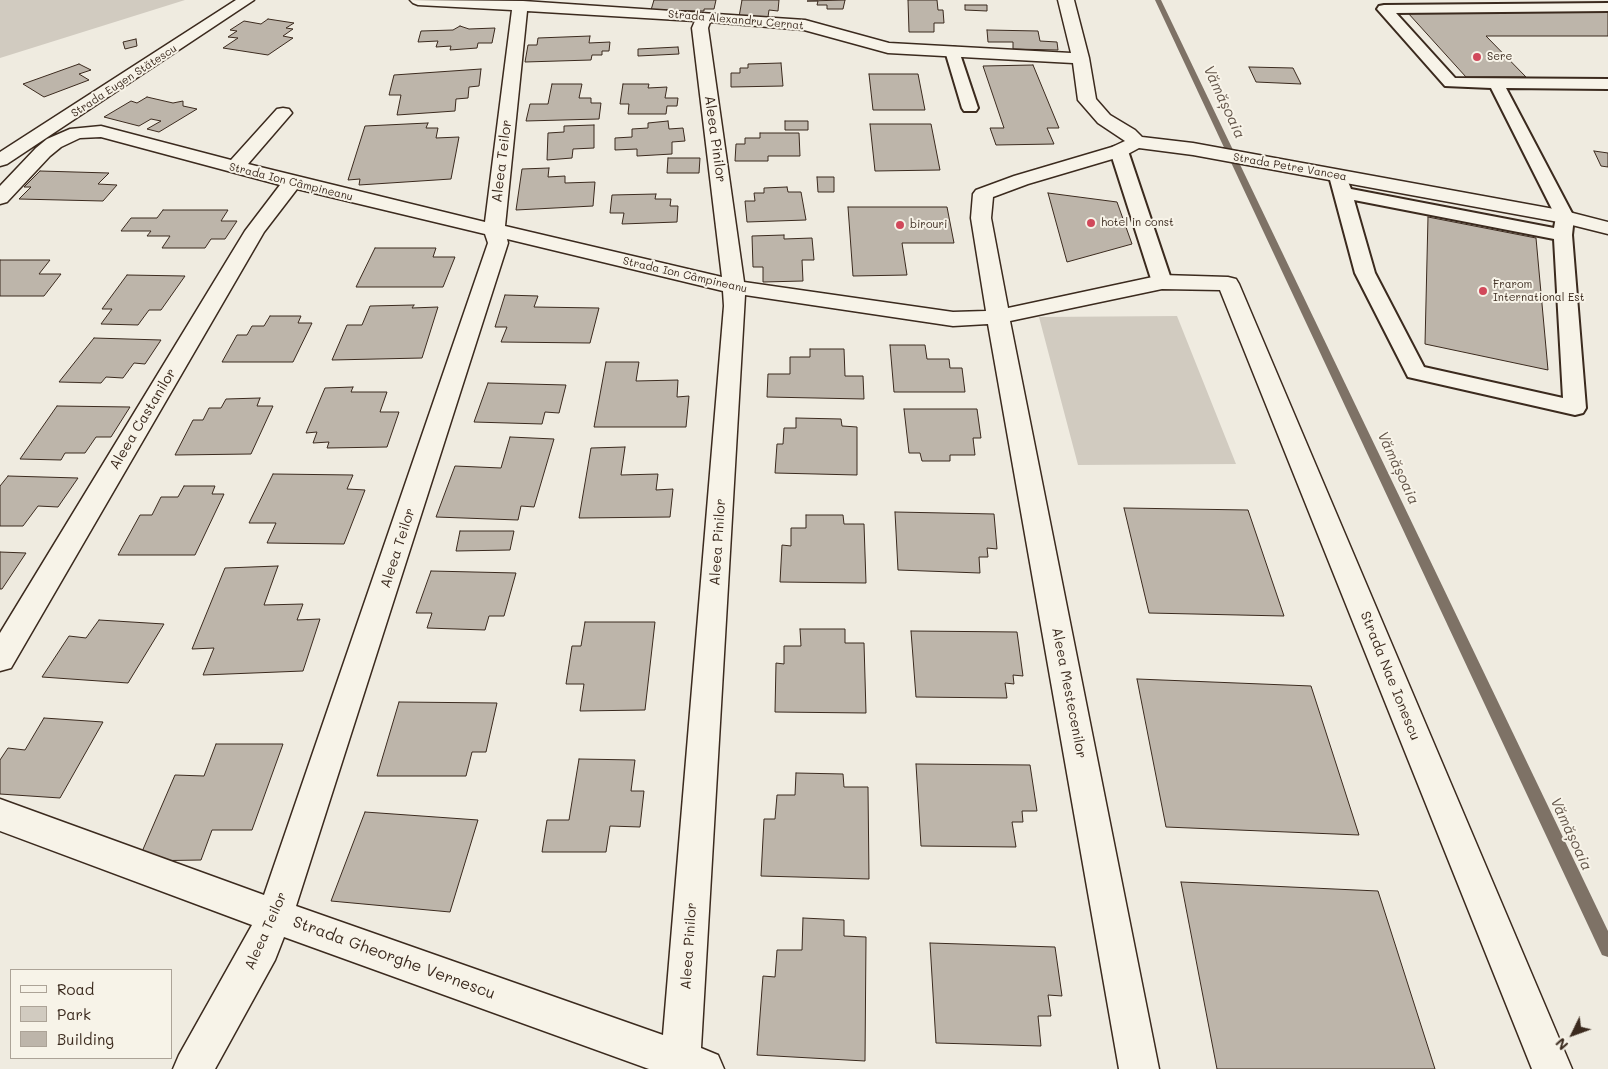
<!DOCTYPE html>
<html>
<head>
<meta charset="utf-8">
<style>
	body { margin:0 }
	#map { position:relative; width:1608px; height:1069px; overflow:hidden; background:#efebe0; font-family:Mali,sans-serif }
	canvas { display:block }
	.legend { position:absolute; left:10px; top:969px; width:162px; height:90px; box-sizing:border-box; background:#f7f3e8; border:1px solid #aca397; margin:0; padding:6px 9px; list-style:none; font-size:15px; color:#3b2a1e }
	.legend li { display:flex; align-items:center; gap:10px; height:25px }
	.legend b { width:25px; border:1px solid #aca397 }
	.north { position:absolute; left:1548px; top:1009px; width:50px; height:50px; -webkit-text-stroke:4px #f7f3e8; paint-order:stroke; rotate:228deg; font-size:14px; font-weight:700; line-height:20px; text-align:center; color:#3b2a1e }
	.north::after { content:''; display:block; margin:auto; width:18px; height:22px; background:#3b2a1e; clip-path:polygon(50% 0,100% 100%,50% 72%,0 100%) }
</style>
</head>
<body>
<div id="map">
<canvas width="1608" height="1069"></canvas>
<ul class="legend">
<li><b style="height:6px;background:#f7f3e8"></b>Road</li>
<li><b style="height:14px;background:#d1cbc0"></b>Park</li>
<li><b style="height:14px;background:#bdb5aa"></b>Building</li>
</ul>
<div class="north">N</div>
</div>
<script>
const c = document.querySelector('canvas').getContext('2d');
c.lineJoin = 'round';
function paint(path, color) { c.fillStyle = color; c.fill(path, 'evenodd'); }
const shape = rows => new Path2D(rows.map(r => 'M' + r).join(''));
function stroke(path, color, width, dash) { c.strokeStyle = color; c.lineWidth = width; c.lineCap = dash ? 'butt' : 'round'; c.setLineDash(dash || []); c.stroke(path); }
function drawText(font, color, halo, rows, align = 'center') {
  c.font = font + ' Mali,sans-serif'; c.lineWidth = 4; c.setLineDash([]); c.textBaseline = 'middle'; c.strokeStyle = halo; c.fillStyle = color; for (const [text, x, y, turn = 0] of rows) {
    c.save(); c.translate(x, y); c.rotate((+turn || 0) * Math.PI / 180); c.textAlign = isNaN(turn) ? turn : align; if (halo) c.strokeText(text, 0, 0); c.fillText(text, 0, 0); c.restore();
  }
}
paint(shape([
	[0,0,185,0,0,58],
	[1177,316,1236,464,1078,465,1039,317]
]), '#d1cbc0');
paint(shape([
	[1155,0,1161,0,1608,931,1608,957,1602,955,1155,0]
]), '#7e7266');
const building = shape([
	[654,0,716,0,714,9,704,9,704,11,651,10,654,0],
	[742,0,779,0,778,11,769,10,768,17,739,17,742,0],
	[845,0,843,9,827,9,827,5,817,5,818,1,807,1,845,0],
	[908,0,937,0,938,10,943,10,944,23,934,23,934,32,909,32,908,0],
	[965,5,987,5,987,11,965,10,965,5],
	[1608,12,1608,36,1486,36,1526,77,1466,77,1408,13,1608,12],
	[268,19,294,23,286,28,293,29,283,36,293,38,268,55,223,48,238,38,228,37,237,31,230,30,244,21,261,24,268,19],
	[460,26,469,29,495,28,492,43,478,43,477,48,450,50,451,46,436,47,438,41,418,42,421,31,453,30,460,26],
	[987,30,1038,31,1040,41,1057,42,1058,50,1013,49,1013,42,988,42,987,30],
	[590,36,589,43,610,42,609,51,602,51,602,55,592,55,591,60,525,62,528,45,537,45,538,38,590,36],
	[136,39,137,46,125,49,123,42,136,39],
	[678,47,679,54,638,56,638,49,678,47],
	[781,63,783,86,731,87,731,73,740,73,740,68,748,68,748,64,781,63],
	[79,64,91,70,79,74,89,80,44,97,23,84,79,64],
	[1033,65,1059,128,1047,128,1054,144,996,145,990,128,1004,128,983,66,1033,65],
	[1249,67,1293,68,1301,84,1256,82,1249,67],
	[481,69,479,86,469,87,468,98,456,99,455,111,397,115,401,95,389,95,394,75,481,69],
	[869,74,918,74,925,110,873,110,869,74],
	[552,84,582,84,579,98,591,98,591,103,601,103,599,119,526,121,530,104,548,104,552,84],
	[623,84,649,84,648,88,667,87,665,98,678,98,677,106,667,106,666,114,628,114,629,104,620,104,623,84],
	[147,97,173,103,183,101,183,106,197,109,159,132,147,129,161,121,151,119,139,126,104,117,131,101,137,103,147,97],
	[668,121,669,129,683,128,685,141,672,142,672,154,637,156,637,149,615,150,615,138,632,137,632,129,648,128,648,123,668,121],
	[785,121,808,121,808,130,785,130,785,121],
	[428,123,426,128,438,128,436,138,459,137,451,179,359,185,360,179,348,180,365,126,428,123],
	[870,124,931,124,940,170,875,171,870,124],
	[594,125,594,148,573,149,572,158,547,160,548,133,564,132,564,126,594,125],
	[760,133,799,133,800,156,768,156,768,161,735,161,736,144,745,144,745,138,760,138,760,133],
	[1594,151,1608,153,1608,167,1601,166,1594,151],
	[668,158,700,158,699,173,667,173,668,158],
	[549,168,548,177,565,176,565,183,595,182,593,206,516,210,522,169,549,168],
	[40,171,109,173,98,184,117,185,103,201,19,199,31,187,24,187,40,171],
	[817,177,834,177,834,192,818,192,817,177],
	[787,187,788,192,801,192,806,220,747,222,745,201,755,201,754,193,764,193,764,188,787,187],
	[1048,193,1117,202,1132,244,1067,262,1048,193],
	[656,194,655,199,671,199,670,206,678,206,677,222,622,224,624,213,610,213,612,195,656,194],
	[848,207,947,207,954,243,902,243,907,275,853,276,848,207],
	[163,210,228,210,221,221,237,221,225,239,211,239,205,248,162,248,170,236,147,236,151,231,121,231,131,218,157,218,163,210],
	[1428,217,1536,238,1548,370,1425,344,1428,217],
	[784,235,784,239,812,238,814,260,802,260,803,281,763,282,763,267,753,267,752,236,784,235],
	[375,248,436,248,433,257,455,257,443,287,356,287,375,248],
	[0,260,50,260,39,274,61,274,44,296,0,296,0,260],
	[127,275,185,276,161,310,149,310,138,325,101,324,112,309,102,309,127,275],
	[505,295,538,296,534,307,599,308,590,343,501,342,507,327,495,327,505,295],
	[414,305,412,308,438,307,422,358,332,360,347,325,362,325,370,306,414,305],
	[270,316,301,316,298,323,312,323,293,362,222,362,237,335,247,335,252,326,264,326,270,316],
	[94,338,161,340,145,364,134,363,123,378,106,377,101,383,59,382,94,338],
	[890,345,925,345,927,359,949,359,950,368,962,368,965,392,894,392,890,345],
	[810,349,844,349,845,376,863,376,864,399,767,397,768,374,790,374,790,357,810,357,810,349],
	[606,362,639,362,636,381,678,380,677,397,689,396,686,427,594,427,606,362],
	[488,383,566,385,559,413,545,412,542,424,474,422,488,383],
	[353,387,351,392,387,392,380,412,399,412,387,447,327,448,329,442,313,443,317,432,306,433,325,388,353,387],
	[260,398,257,406,273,406,251,454,175,455,193,420,203,420,209,408,221,408,226,399,260,398],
	[57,406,130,407,111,437,96,437,85,453,65,453,61,460,20,459,57,406],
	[904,409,977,409,981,438,973,438,975,455,950,455,950,461,922,461,920,453,909,453,904,409],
	[796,418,841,419,842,426,857,427,857,475,775,473,777,444,783,444,784,428,796,428,796,418],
	[510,437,554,439,534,507,521,506,518,520,436,517,455,466,501,468,510,437],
	[625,447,621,475,658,474,656,490,673,489,670,517,579,518,591,448,625,447],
	[273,474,353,475,347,489,365,490,344,544,267,543,276,523,249,523,273,474],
	[8,476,78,478,58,507,38,506,23,526,0,526,0,486,8,476],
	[184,486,215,486,212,494,224,494,195,555,118,555,140,515,152,515,161,497,178,497,184,486],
	[1124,508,1248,510,1284,616,1149,613,1124,508],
	[895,512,994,514,997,549,987,548,988,557,979,557,980,573,898,570,895,512],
	[806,515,843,515,844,524,864,524,866,583,780,582,782,545,791,546,791,528,806,528,806,515],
	[460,531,514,531,510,550,456,551,460,531],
	[0,552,26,553,2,589,0,589,0,552],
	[278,566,264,605,303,604,297,620,320,619,303,671,203,675,214,648,192,649,225,568,278,566],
	[431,571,516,573,504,616,489,616,485,630,427,628,432,613,416,613,431,571],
	[99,620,164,624,128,683,42,677,69,636,86,638,99,620],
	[585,622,655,622,645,710,580,711,584,684,566,684,572,646,581,646,585,622],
	[800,629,845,629,845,643,864,643,866,713,775,712,776,663,784,664,784,646,801,646,800,629],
	[911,631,1017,632,1023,676,1013,675,1014,684,1005,683,1007,698,916,697,911,631],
	[1137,679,1311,686,1359,835,1166,827,1137,679],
	[399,702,497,703,486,752,472,752,466,776,377,776,399,702],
	[44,718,103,722,60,798,0,794,0,760,8,748,25,750,44,718],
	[216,744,283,744,252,830,212,830,201,860,138,861,175,775,204,776,216,744],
	[579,759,635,760,631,791,644,791,640,827,610,826,606,852,542,852,547,820,569,820,579,759],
	[916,764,1030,765,1037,811,1022,811,1023,822,1012,822,1016,847,921,846,916,764],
	[796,773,843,774,844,787,868,787,869,879,761,876,764,819,775,819,777,795,795,795,796,773],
	[365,812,478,820,450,912,331,901,365,812],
	[1181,882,1378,891,1435,1069,1217,1069,1181,882],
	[803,918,844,920,844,936,866,937,865,1061,757,1055,763,976,775,977,777,950,802,950,803,918],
	[930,943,1055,947,1062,996,1048,995,1051,1016,1038,1016,1041,1046,936,1043,930,943]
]);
paint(building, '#bdb5aa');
stroke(building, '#3b2a1e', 1);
const service = shape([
	[1608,3,1608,11,1396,13,1455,78,1608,79,1608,89,1506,88,1574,217,1572,235,1586,408,1583,413,1575,415,1408,377,1355,273,1329,176,1332,172,1338,171,1344,172,1351,189,1554,228,1556,217,1491,88,1445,86,1377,9,1379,6,1384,5,1608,3],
	[1354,200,1554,239,1563,398,1424,367,1375,273,1354,200],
	[952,47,957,48,959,51,978,108,976,111,964,111,962,108,945,51,947,48,952,47],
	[1119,146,1125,147,1128,151,1172,282,1169,286,1162,288,1155,286,1152,282,1110,151,1113,147,1119,146]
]);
const minor = shape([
	[236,0,254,0,7,164,0,166,0,152,236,0],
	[410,0,523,1,805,20,889,43,1071,53,1058,0,1074,0,1089,58,1096,99,1110,115,1135,130,1142,137,1193,143,1565,211,1608,222,1608,234,1564,223,1193,155,1139,148,1126,155,1028,184,993,197,991,218,1008,308,1162,275,1228,277,1236,279,1239,284,1572,1069,1532,1069,1220,290,1162,289,1010,321,1159,1069,1119,1069,988,324,953,326,745,295,701,1048,718,1055,724,1069,649,1069,284,937,275,960,215,1069,173,1069,179,1055,252,925,0,831,0,799,264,895,488,243,485,234,297,189,264,232,11,668,0,671,0,633,245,231,280,185,101,137,80,138,61,147,50,156,7,202,0,204,0,186,36,148,47,139,70,129,101,126,231,160,277,109,283,108,289,109,292,113,248,164,485,222,512,10,418,5,413,3,410,0],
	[527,11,695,21,692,28,722,277,505,226,527,11],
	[710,22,804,30,888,53,1073,63,1078,100,1098,123,1125,141,1112,147,1014,176,976,190,973,194,971,218,986,311,953,312,744,282,708,28,710,22],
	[507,239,723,291,724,306,663,1035,296,906,508,243,507,239]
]);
stroke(service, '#3b2a1e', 4);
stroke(minor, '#3b2a1e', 3);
paint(service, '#f7f3e8');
paint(minor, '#f7f3e8');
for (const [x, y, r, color] of [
	[1477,57,5,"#d1495b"],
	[1091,223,5,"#d1495b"],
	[900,225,5,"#d1495b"],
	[1483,291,5,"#d1495b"]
]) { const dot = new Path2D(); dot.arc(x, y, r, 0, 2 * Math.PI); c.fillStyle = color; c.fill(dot); stroke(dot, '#f7f3e8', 2); }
drawText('11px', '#3b2a1e', '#f7f3e8', [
	["Strada Alexandru Cernat",736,20,5],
	["Strada Eugen Stătescu",124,81,-33],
	["Strada Petre Vancea",1290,167,10],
	["Strada Ion Câmpineanu",291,182,14],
	["Strada Ion Câmpineanu",685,275,13]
]);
drawText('11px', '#3b2a1e', '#f7f3e8', [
	["Sere",1487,57],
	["hotel in const",1101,223],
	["birouri",910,225],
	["Frarom",1493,285],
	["International Est",1493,298]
], 'left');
drawText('14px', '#3b2a1e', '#f7f3e8', [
	["Aleea Pinilor",715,139,82],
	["Aleea Teilor",502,161,-83],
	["Aleea Castanilor",143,419,-59],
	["Aleea Pinilor",718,542,-86],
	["Aleea Teilor",398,548,-72],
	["Strada Nae Ionescu",1390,676,68],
	["Aleea Mestecenilor",1069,693,79],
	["Aleea Teilor",266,931,-66],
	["Aleea Pinilor",689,946,-86]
]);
drawText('italic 15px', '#625448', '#f7f3e8', [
	["Vămășoaia",1224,102,65],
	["Vămășoaia",1398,468,65],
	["Vămășoaia",1571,834,65]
]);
drawText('16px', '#3b2a1e', '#f7f3e8', [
	["Strada Gheorghe Vernescu",394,958,20]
]);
</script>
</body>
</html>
